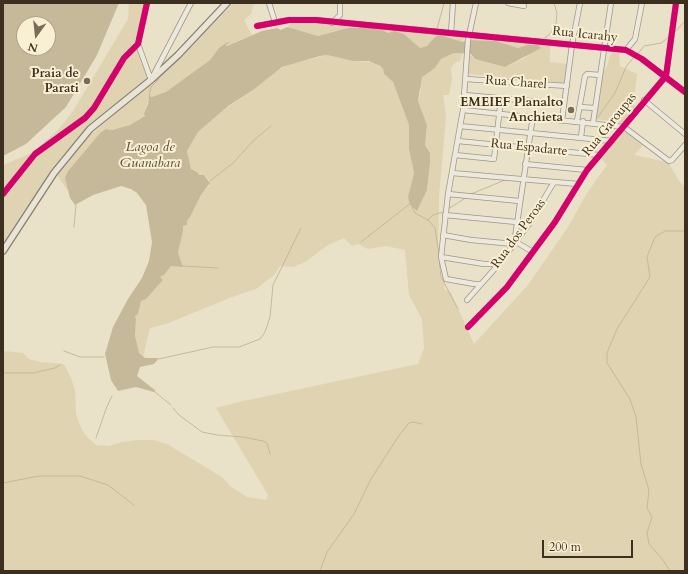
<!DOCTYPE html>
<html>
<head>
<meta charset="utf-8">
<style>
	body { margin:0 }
	#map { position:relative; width:688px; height:574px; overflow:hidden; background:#e9e1c8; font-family:Cardo,serif }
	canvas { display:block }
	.frame { position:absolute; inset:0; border:4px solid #3d2f1f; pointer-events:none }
	.north { position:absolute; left:16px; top:16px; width:40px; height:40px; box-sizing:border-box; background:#f9efd3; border:1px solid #aea28b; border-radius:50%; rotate:195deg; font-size:11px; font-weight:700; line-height:16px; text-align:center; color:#3d2f1f }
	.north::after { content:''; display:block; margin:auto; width:14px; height:18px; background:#796d5a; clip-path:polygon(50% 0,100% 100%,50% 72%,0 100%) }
	.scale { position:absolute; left:542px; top:540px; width:91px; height:18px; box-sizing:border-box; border:2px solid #3d2f1f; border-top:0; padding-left:5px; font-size:12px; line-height:14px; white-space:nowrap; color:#3d2f1f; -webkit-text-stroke:3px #f9efd3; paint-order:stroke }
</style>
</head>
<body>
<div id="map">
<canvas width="688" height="574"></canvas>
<div class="frame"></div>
<div class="north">N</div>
<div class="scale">200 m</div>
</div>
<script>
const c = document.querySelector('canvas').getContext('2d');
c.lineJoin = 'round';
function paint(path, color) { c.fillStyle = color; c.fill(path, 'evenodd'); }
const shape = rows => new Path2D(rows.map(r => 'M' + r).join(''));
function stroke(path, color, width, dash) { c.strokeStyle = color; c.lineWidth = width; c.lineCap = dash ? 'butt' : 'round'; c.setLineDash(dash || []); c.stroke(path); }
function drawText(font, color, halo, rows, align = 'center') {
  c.font = font + ' Cardo,serif'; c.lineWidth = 4; c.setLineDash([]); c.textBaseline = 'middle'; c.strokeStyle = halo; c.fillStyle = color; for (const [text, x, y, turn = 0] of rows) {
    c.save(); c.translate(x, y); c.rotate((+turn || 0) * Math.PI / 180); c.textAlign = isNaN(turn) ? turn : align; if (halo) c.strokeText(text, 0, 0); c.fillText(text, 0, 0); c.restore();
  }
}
paint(shape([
	[129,3,145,3,135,43,148,77,78,138,45,181,3,247,3,165,32,153,58,130,73,111,128,19],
	[234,3,256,3,253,6,251,14,244,20,252,35,226,46,230,41,219,48,210,60,169,90,164,94,152,97,149,96,144,117,130,125,112,130,106,129,100,133,68,171,68,191,56,174,81,144,151,81,162,74],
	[304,19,431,32,464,37,462,43,447,37,438,35,427,46,420,48,404,34,396,31,388,33,382,30,369,27,348,28,318,36,288,28,291,20],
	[473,37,550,45,550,62,567,64,564,83,467,74,469,54,475,59,505,67,525,58,536,46,527,45,518,48,496,41,472,40],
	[614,51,619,52,620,66,637,74,635,91,629,99,636,107,623,123,596,119,602,74,607,66,610,56],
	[454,53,462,54,460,61,456,62,451,68,452,80,449,95,443,95,446,117,439,197,438,262,440,275,445,282,444,289,451,293,474,344,528,285,568,227,587,193,607,165,599,157,622,131,625,130,644,144,634,155,668,162,679,181,685,187,685,571,3,571,3,351,23,353,29,359,40,362,64,364,71,378,75,390,76,414,80,425,85,435,96,445,109,446,122,442,138,440,154,440,167,444,222,477,230,486,247,497,266,500,268,495,216,408,239,402,418,364,424,348,422,319,409,295,405,250,386,246,368,249,358,244,352,246,344,238,328,245,305,262,293,267,280,266,274,275,256,289,232,297,166,324,150,328,143,357,137,350,135,336,136,319,135,315,138,314,141,301,146,299,163,280,160,277,164,275,171,266,183,266,179,260,178,253,183,231,183,226,186,225,187,221,190,217,201,195,209,186,210,181,204,175,199,175,197,172,191,169,187,150,198,132,217,114,253,90,274,72,288,65,327,55,353,61,371,62,382,68,384,74,393,82,409,125,409,149,414,173,408,197,410,205,417,211,427,190,430,163,430,153,425,145,427,125,418,102,421,91,419,83,422,76,435,68,441,59]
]), '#dfd3b2');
paint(shape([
	[3,3,119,3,97,55,66,107,26,144,3,156],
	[24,24,48,24,48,48,24,48],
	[287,27,318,36,348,28,368,27,382,30,388,33,395,31,404,34,420,48,427,46,436,36,440,35,462,42,468,40,496,41,518,48,527,45,538,45,541,48,505,67,475,59,471,54,454,53,441,59,435,68,422,77,418,101,427,125,425,145,430,153,430,163,427,190,417,211,410,205,408,197,414,173,409,149,409,125,393,82,384,74,383,69,380,66,369,61,353,61,327,55,320,56,282,67,253,90,228,106,198,132,187,151,191,169,197,172,199,175,204,175,210,183,201,195,190,217,187,221,187,225,183,226,183,231,178,253,183,267,171,266,164,275,160,277,163,280,146,299,141,301,138,314,135,316,136,319,135,336,139,353,145,358,159,358,154,364,140,367,137,376,156,391,154,392,136,387,118,391,111,380,105,354,113,327,128,299,142,278,149,261,152,242,146,205,137,193,131,189,121,186,93,195,75,205,70,198,65,178,68,171,100,133,106,129,112,130,130,125,145,116,144,114,148,104,149,96,152,97,166,92,210,60,219,48,226,43,231,41,226,45,227,46,262,31,277,28,281,30]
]), '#c6b99a');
stroke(shape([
	[437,29,444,3],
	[675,32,685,21],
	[542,40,551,33,556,24,557,13,554,3],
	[637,55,644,46,661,43,669,37],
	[149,97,151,87,159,79],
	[598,117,615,93,626,67,634,57],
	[210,181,233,163,253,141,271,126],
	[471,194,505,180],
	[412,207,415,213,428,220,435,228,439,254],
	[448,209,467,197],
	[428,220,433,215,443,212],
	[74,227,76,205],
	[361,242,411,203],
	[439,260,441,277,458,309],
	[182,266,218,268],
	[64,351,80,357,104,357],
	[159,359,213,347,239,347,260,339,265,332,270,317,273,285,301,228],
	[3,373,33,373,55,368,60,365],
	[155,392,171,405],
	[173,408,179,415,202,432,217,435,243,437,263,441,267,443,270,454],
	[96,438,106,409,112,396],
	[3,483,39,476,80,476,108,485,134,505],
	[320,571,327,552,354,514,371,479,400,434,409,423,413,422,422,424],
	[670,571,663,560,649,544,647,533,652,517,647,508,649,490,641,464,636,417,630,399,607,363,607,353,617,329,650,277,647,257,655,237,665,231,685,231]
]), '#c6b99a', 1);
const minor = shape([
	[269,3,275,22],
	[476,3,468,40,463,110,448,194,441,257,446,279,474,284,481,284],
	[508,3,524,6],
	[332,23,340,15,340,3],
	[257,26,289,20,316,20,626,50,642,59,685,92],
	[451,33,453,3],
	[138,44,151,80],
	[626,50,635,39,642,3],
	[153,76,191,3],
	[466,79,567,86],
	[465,95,564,104],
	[644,100,685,134],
	[580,107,595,108],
	[463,110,624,127,669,161,672,160,685,145],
	[562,120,572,45,580,3],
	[577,121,585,76,587,74,600,75],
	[593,123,611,3],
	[460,126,612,141],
	[581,137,583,121],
	[458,141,599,155],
	[455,155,494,159,501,99],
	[525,164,587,170],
	[452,173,578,184],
	[3,194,35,154,85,118,94,108,124,58,138,44,147,3],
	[448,194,519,201],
	[445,215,516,222],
	[443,235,471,240,514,244,533,116],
	[516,242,533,252],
	[441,257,484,264,499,264],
	[467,300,499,264,529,224,554,182],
	[468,327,507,287,555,222,587,170,666,76,676,3]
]);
const major = shape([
	[3,251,54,173,90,129,152,79,178,55,227,3]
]);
stroke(minor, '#9d9787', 6);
stroke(major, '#857f71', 8);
stroke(minor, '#ece8dc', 4.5);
stroke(major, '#e9e4d6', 5.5);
stroke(shape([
	[257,26,289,20,316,20,626,50,642,59,685,92],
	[3,194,35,154,85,118,94,108,124,58,138,44,147,3],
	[468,327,507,287,555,222,587,170,666,76,676,3]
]), '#d6006c', 6);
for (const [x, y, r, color] of [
	[87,81,4,"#796d5a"],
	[571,110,4,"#796d5a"]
]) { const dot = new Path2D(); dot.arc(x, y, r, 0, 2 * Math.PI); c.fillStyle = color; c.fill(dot); stroke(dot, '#f9efd3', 1.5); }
drawText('13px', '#3d2f1f', '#f9efd3', [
	["Rua Icarahy",585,35,6],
	["Rua Charel",516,83,4],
	["Rua Garoupas",610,125,-51],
	["Rua Espadarte",529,148,6],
	["Rua dos Peroas",519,234,-54]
]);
drawText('bold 13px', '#3d2f1f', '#f9efd3', [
	["Praia de",79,74],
	["Parati",79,89],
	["EMEIEF Planalto",563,103],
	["Anchieta",563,118]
], 'right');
drawText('italic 14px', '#5c4d39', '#f9efd3', [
	["Lagoa de",150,148],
	["Guanabara",150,164]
]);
</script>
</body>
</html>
